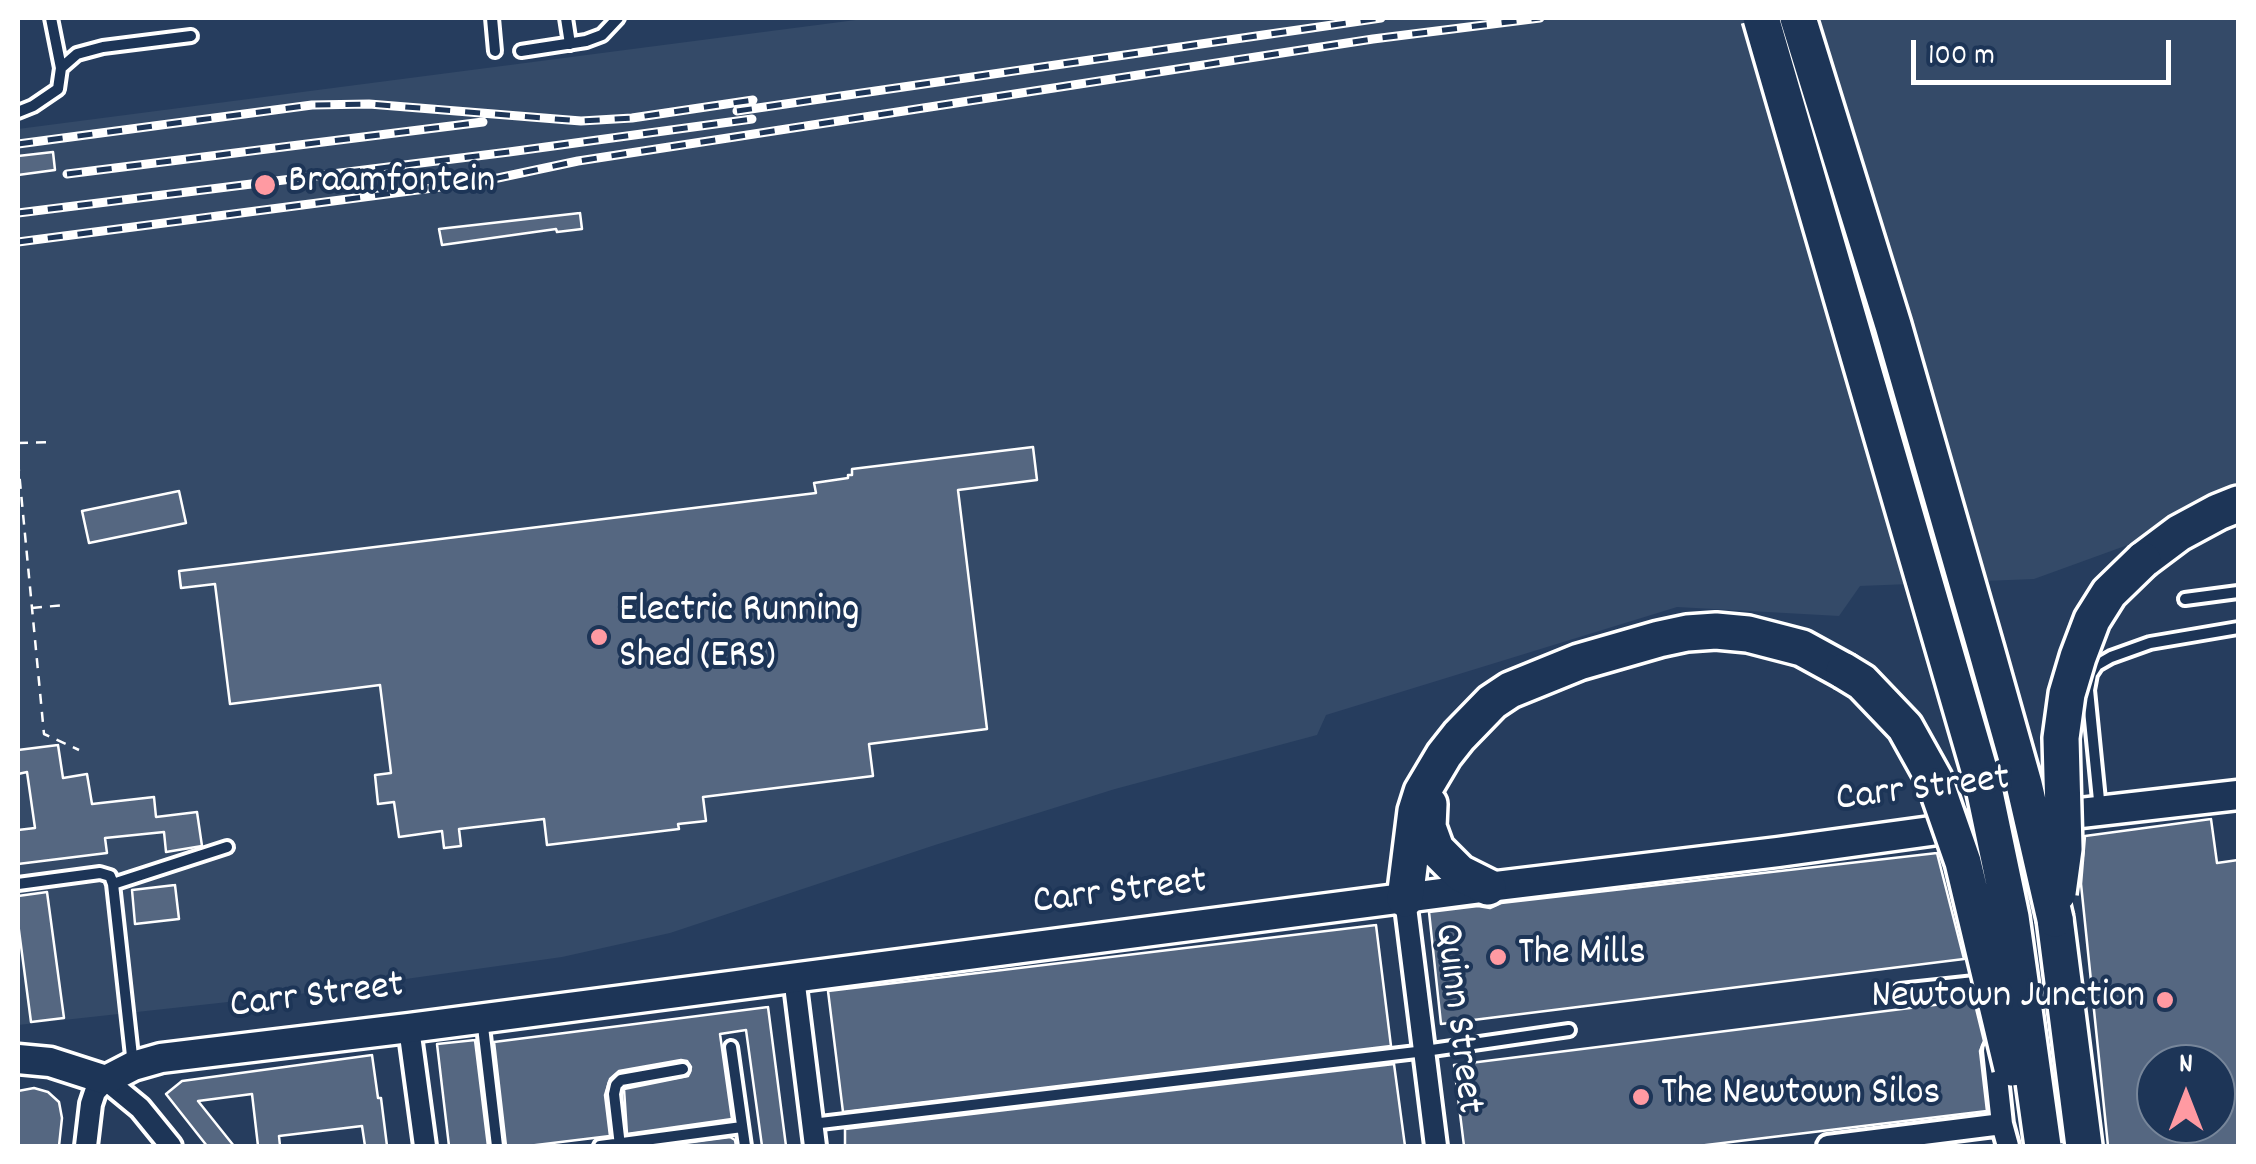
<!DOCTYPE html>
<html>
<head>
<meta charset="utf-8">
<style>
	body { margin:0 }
	#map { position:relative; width:2256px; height:1164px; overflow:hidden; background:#263d5e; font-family:Dekko,sans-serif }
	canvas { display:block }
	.frame { position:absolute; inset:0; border:20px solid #fff; pointer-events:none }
	.north { position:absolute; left:2136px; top:1044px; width:100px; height:100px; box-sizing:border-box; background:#1d3557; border:2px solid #77869a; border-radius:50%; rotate:0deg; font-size:28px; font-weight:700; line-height:40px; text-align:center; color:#fff }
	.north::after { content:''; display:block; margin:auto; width:35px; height:45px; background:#ff9aa2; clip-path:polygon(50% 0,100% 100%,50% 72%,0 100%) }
	.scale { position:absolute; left:1911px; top:40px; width:260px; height:45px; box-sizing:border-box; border:5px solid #fff; border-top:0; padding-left:12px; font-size:30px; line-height:35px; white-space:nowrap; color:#fff; -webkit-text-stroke:8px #1d3557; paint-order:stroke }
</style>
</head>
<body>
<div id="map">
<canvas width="2256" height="1164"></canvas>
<div class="frame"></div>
<div class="north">N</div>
<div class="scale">100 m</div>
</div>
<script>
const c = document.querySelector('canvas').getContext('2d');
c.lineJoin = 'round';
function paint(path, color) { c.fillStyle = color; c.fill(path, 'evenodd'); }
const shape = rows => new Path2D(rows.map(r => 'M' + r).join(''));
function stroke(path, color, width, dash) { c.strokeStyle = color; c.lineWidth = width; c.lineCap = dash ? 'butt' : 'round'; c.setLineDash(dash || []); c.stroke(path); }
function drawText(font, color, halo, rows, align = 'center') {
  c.font = font + ' Dekko,sans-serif'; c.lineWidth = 8; c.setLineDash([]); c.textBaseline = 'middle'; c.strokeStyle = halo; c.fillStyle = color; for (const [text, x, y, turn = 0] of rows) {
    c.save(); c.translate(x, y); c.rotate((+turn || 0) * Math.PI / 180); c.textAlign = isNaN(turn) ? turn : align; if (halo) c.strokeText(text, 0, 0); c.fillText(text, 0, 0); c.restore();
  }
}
paint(shape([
	[871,18,2238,18,2238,487,2212,497,2147,538,2034,579,1860,586,1839,616,1677,607,1326,715,1317,735,1115,789,935,845,670,933,562,957,292,995,18,1025,18,129]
]), '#344a68');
const building = shape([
	[53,152,55,170,18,175,18,156,53,152],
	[580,213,582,229,557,232,556,229,442,245,439,229,580,213],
	[1033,447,1037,480,958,490,987,729,869,744,873,776,703,797,706,821,678,824,679,829,547,845,544,819,459,829,461,846,444,848,442,831,399,837,394,802,378,804,375,775,391,773,380,685,230,704,215,584,181,588,179,571,816,493,814,483,848,478,848,475,852,475,852,469,1033,447],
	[179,491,186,523,89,543,82,511,179,491],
	[58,745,63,778,87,774,92,804,154,797,156,817,197,812,202,846,166,852,164,832,105,838,107,853,18,864,18,830,35,828,27,772,18,774,18,750,58,745],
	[2211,819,2217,863,2238,860,2238,1146,2108,1146,2081,884,2085,836,2211,819],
	[2156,1064,2216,1064,2216,1124,2156,1124,2156,1064],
	[1937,853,1964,959,1441,1024,1429,912,1478,906,1490,908,1501,903,1937,853],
	[175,885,179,919,135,924,132,890,175,885],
	[47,892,64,1018,31,1022,18,923,18,896,47,892],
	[1376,925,1391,1046,843,1112,828,991,1376,925],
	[1974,1000,1984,1041,1980,1051,1987,1111,1698,1146,1464,1146,1454,1065,1974,1000],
	[768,1007,786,1146,762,1146,746,1030,720,1034,732,1119,627,1134,624,1089,688,1076,691,1067,687,1061,681,1060,619,1071,610,1079,605,1095,610,1136,528,1146,506,1146,494,1042,768,1007],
	[475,1040,488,1146,449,1146,437,1044,475,1040],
	[372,1055,378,1098,381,1098,387,1146,365,1146,362,1126,279,1136,280,1146,258,1146,252,1094,198,1101,234,1146,207,1146,166,1094,182,1081,372,1055],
	[1394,1064,1405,1146,845,1146,845,1129,1394,1064],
	[34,1088,48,1092,59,1102,62,1118,59,1146,18,1146,18,1091,34,1088],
	[730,1137,735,1140,736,1146,662,1146,730,1137]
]);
paint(building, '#556781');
stroke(building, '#fff', 2.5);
const lane = shape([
	[492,18,495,51],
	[566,18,570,44],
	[521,51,586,41,602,35,618,18],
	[61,68,77,54,103,47,191,36],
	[18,112,33,106,58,89,61,68,51,18],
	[2185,599,2238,592],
	[2100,810,2088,690,2091,674,2097,665,2111,657,2150,643,2238,628],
	[18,884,100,873,110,876,113,884,133,1065],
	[113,884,227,847],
	[1900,990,1984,981],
	[482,1018,497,1146],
	[731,1047,745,1146],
	[812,1124,1425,1051,1569,1030],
	[600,1146,742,1127],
	[620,1146,614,1094,616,1085,621,1080,683,1069]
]);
const street = shape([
	[1405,899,1436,1146],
	[794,977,815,1146],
	[409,1028,425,1146],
	[1994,1050,2002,1124,2008,1146],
	[86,1146,91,1104,95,1092,106,1080,140,1108,171,1146],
	[1828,1146,2002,1124]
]);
const secondary = shape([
	[18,1059,50,1062,106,1080,133,1066,161,1058,409,1028,1488,887,1778,852,1967,826,2238,795]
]);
const highway = shape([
	[2143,560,2179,533,2218,512,2238,504],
	[1429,804,1428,827,1436,849,1460,873,1488,887],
	[1405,899,1416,811,1422,792,1444,755,1459,736,1492,702,1510,690,1579,662,1659,639,1687,633,1716,631,1748,634,1802,648,1844,671],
	[2055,919,2084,1146]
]);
stroke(lane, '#fff', 18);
stroke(street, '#fff', 28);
stroke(secondary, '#fff', 35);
stroke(highway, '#fff', 42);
stroke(shape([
	[18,443,52,442],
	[18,461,44,734,79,750],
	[32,608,65,605]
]), '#fff', 2.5, [10, 8]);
stroke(lane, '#1d3557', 10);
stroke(street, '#1d3557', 20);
stroke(secondary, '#1d3557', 28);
stroke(highway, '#1d3557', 35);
const rail = shape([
	[737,111,1381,18],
	[18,144,312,105,369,104,581,121,632,118,753,100],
	[67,174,483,122],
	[18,213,509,152,752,119],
	[18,242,479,182,578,161,1373,39,1540,18]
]);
stroke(rail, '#fff', 9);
stroke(rail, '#1d3557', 5, [15]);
const highwayBridge = shape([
	[1761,18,1983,783,2011,917,2043,1146],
	[1798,18,1893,325,1986,649,2024,784,2055,919],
	[1844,671,1862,682,1905,727,1934,779,1963,862,2012,1068],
	[2058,893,2064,849,2061,738,2067,694,2078,657,2092,620,2109,593,2143,560]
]);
stroke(highwayBridge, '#fff', 42, []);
stroke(highwayBridge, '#1d3557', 35);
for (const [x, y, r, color] of [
	[265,185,12,"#ff9aa2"],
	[599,637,10,"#ff9aa2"],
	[1498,957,10,"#ff9aa2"],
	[2165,1000,10,"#ff9aa2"],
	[1641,1097,10,"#ff9aa2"]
]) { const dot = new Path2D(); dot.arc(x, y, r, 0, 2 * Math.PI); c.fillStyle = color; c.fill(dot); stroke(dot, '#1d3557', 4); }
drawText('40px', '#fff', '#1d3557', [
	["Braamfontein",288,185],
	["Electric Running",619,614],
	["Shed (ERS)",619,660],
	["The Mills",1518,957],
	["Newtown Junction",2145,1000,"right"],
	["The Newtown Silos",1661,1097]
], 'left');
drawText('40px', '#fff', '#1d3557', [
	["Carr Street",1923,792,-7],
	["Carr Street",1120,895,-7],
	["Carr Street",317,999,-7],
	["Quinn Street",1455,1019,83]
]);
</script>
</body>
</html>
